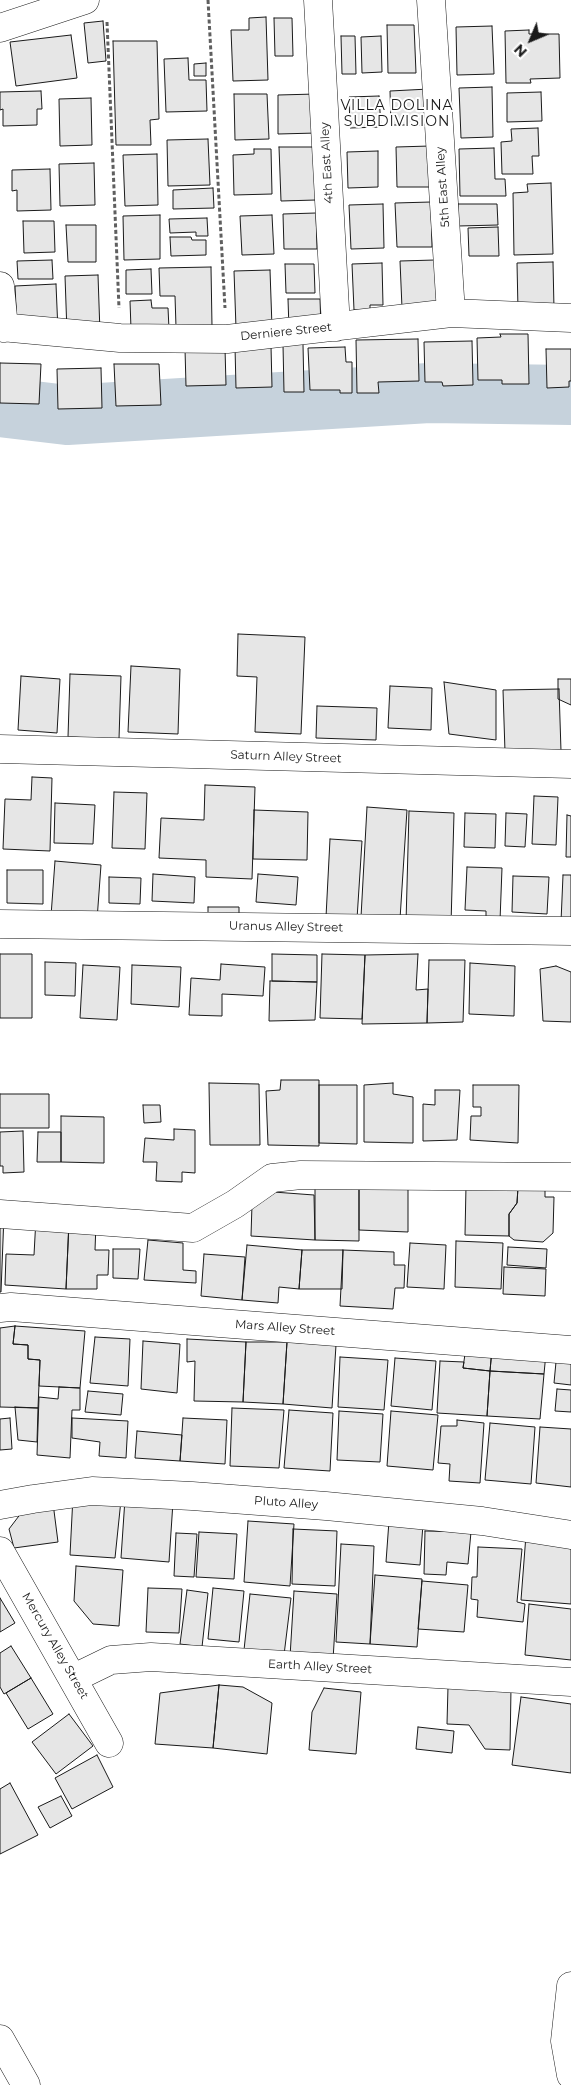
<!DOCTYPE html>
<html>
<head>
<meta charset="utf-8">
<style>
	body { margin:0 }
	#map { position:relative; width:571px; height:2085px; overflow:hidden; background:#fff; font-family:Montserrat,sans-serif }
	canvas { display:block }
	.north { position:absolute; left:506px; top:15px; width:50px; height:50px; -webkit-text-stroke:4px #fff; paint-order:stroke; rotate:225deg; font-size:14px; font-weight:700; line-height:20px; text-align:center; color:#1a1a1a }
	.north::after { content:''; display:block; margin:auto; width:18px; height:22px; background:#1a1a1a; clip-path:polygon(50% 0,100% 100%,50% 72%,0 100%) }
</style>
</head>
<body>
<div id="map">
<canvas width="571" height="2085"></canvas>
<div class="north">N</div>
</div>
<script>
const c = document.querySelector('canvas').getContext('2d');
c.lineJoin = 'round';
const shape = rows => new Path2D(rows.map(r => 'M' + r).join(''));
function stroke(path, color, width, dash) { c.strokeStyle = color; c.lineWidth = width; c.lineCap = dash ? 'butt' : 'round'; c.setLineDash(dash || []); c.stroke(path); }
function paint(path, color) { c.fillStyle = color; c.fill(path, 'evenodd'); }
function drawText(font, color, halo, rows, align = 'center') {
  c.font = font + ' Montserrat,sans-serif'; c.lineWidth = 4; c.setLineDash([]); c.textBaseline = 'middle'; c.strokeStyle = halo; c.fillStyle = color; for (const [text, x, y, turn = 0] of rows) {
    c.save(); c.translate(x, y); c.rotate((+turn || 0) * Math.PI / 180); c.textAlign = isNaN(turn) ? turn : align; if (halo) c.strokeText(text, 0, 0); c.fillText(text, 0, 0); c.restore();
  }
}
stroke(shape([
	[0,407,67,415,429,393,571,395]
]), '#c6d2dc', 60);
const building = shape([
	[266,17,268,80,233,81,231,30,249,30,249,18,266,17],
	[274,18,292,18,293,56,275,56,274,18],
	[103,21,106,61,88,63,84,23,103,21],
	[387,25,414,25,416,73,388,73,387,25],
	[492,26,494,74,457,75,456,27,492,26],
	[529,30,529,34,559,34,560,78,530,79,531,83,506,83,505,31,529,30],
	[71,35,77,78,16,86,10,42,71,35],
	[341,36,355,36,356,74,342,74,341,36],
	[381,36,382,72,362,73,361,37,381,36],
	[113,41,157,41,159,119,150,120,151,145,116,145,113,41],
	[188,58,189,80,206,80,207,111,166,112,164,59,188,58],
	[206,63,206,76,194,76,194,64,206,63],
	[492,87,493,137,461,138,459,88,492,87],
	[429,89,430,125,391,125,390,91,429,89],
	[41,91,42,109,37,109,37,125,3,126,3,109,0,110,0,92,41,91],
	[541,92,542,121,507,122,507,93,541,92],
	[234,94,267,94,269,139,235,140,234,94],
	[316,94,317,133,278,134,278,95,316,94],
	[379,96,381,127,350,128,349,97,379,96],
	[91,98,92,145,60,146,59,99,91,98],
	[538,128,539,156,532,156,533,174,502,174,501,142,512,141,511,129,538,128],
	[208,139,210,185,168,186,167,140,208,139],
	[430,146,431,187,397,187,396,147,430,146],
	[279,147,315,147,316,200,281,201,279,147],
	[494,148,495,179,505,179,506,196,460,196,459,149,494,148],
	[254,149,271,149,272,194,234,195,233,155,254,154,254,149],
	[378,151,378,187,348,188,347,152,378,151],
	[157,154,158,205,125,206,123,155,157,154],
	[94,163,95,205,60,206,59,164,94,163],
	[50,169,51,210,17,211,17,190,12,191,12,170,50,169],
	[551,183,553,254,514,255,513,193,528,192,527,184,551,183],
	[213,188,214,208,173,209,173,190,213,188],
	[431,202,432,247,397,247,395,203,431,202],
	[383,204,384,248,351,249,349,205,383,204],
	[458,204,497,204,498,225,458,226,458,204],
	[316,213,317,249,284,249,283,214,316,213],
	[160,215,160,259,124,260,123,216,160,215],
	[272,215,274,254,242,255,240,216,272,215],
	[207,218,208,236,196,236,196,232,170,233,169,219,207,218],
	[23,221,54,221,55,252,24,253,23,221],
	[66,225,96,225,96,262,68,262,66,225],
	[498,227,499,256,469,256,468,228,498,227],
	[170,237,191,237,192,240,206,240,206,255,171,256,170,237],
	[52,260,53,279,18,279,17,261,52,260],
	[435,260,437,307,402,308,400,261,435,260],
	[553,262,554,309,518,310,517,263,553,262],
	[382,263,383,305,370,305,370,310,354,310,352,264,382,263],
	[285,264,314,264,315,293,286,293,285,264],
	[211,267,212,326,176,327,175,296,160,296,159,268,211,267],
	[151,269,152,294,126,294,126,270,151,269],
	[270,270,272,327,236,328,234,271,270,270],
	[98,275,100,333,67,333,65,276,98,275],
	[56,284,58,331,17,327,15,286,56,284],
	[288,299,320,299,321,328,289,329,288,299],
	[151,300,152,308,168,308,169,329,131,329,130,301,151,300],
	[500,334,528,334,529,384,502,384,502,380,478,380,477,338,501,337,500,334],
	[418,339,419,381,378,382,379,393,357,393,356,340,418,339],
	[472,341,473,385,443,386,442,382,425,382,424,342,472,341],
	[303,344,304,392,284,392,283,345,303,344],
	[271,346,272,387,236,388,235,347,271,346],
	[345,347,346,362,352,362,352,393,340,393,340,390,310,390,308,348,345,347],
	[225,348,226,385,186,386,185,349,225,348],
	[546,349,571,349,571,381,569,381,569,387,547,388,546,349],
	[0,363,41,364,39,404,0,403,0,363],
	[114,364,159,364,161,405,116,406,114,364],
	[101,368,102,408,58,409,57,369,101,368],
	[238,634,305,637,301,734,255,732,257,677,237,676,238,634],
	[131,666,180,669,178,734,128,732,131,666],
	[70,674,121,676,119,739,68,737,70,674],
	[21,676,60,679,57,733,18,730,21,676],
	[558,679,571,679,571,705,558,699,558,679],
	[444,682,496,690,496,740,449,734,444,682],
	[390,686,432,688,431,730,388,728,390,686],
	[559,689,561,751,505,752,503,690,559,689],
	[317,706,377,708,376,740,316,738,317,706],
	[32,777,52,778,50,851,3,849,5,799,31,800,32,777],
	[205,785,255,787,252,879,206,877,206,860,159,858,161,818,204,820,205,785],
	[114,792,147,793,145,849,112,848,114,792],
	[534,796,558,797,556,845,532,844,534,796],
	[55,803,95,805,93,844,54,843,55,803],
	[367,807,407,810,400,919,361,917,367,807],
	[254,810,308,812,307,860,253,859,254,810],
	[409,811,454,813,451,925,406,923,409,811],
	[465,813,496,814,495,848,464,847,465,813],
	[506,813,527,814,525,847,505,846,506,813],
	[567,815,571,816,571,857,566,857,567,815],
	[330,839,362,841,357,919,326,917,330,839],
	[55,861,101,865,97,920,51,916,55,861],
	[467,867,502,868,500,921,486,920,486,911,465,910,467,867],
	[7,870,43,870,43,904,7,903,7,870],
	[153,874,195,877,194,903,152,901,153,874],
	[258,874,298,877,296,905,256,902,258,874],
	[563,875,571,875,571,923,561,922,563,875],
	[513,876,549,877,547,914,512,912,513,876],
	[109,877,141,878,140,904,109,903,109,877],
	[208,907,239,907,239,921,208,921,208,907],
	[0,954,32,954,32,1018,0,1018,0,954],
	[272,954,317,955,317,982,272,981,272,954],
	[322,954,365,955,362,1019,320,1018,322,954],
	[418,954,416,990,428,989,427,1023,362,1024,365,955,418,954],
	[429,960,465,960,463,1022,427,1023,429,960],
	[45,962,76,963,75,996,45,995,45,962],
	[470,963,515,966,514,1016,469,1014,470,963],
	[221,964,265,967,263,996,222,994,222,1016,189,1015,191,978,220,980,221,964],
	[83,965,120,967,117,1020,80,1018,83,965],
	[132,965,181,967,179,1007,131,1004,132,965],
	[556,966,571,972,571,1022,543,1021,540,969,556,966],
	[270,981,317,982,315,1020,269,1021,270,981],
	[281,1080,319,1080,319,1146,268,1145,266,1091,280,1090,281,1080],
	[209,1083,259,1084,260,1145,210,1145,209,1083],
	[393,1083,393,1094,413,1097,413,1143,364,1142,364,1085,393,1083],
	[319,1085,357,1085,357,1144,319,1143,319,1085],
	[473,1085,519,1085,518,1143,470,1140,471,1116,481,1116,481,1107,473,1107,473,1085],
	[435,1090,460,1090,457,1140,423,1141,423,1104,435,1105,435,1090],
	[0,1094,49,1094,49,1128,0,1128,0,1094],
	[143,1105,160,1105,161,1122,144,1123,143,1105],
	[61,1116,104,1117,104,1163,61,1162,61,1116],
	[174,1129,195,1130,195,1173,182,1172,182,1182,156,1181,157,1162,143,1162,145,1138,174,1140,174,1129],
	[23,1131,24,1172,3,1173,3,1166,0,1166,0,1132,23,1131],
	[38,1132,61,1132,61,1162,37,1162,38,1132],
	[315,1182,359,1182,359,1241,315,1240,315,1182],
	[359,1182,408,1182,408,1232,359,1230,359,1182],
	[466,1186,518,1187,517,1203,509,1214,509,1236,465,1235,466,1186],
	[518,1187,545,1188,545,1197,554,1197,553,1233,543,1242,514,1240,509,1236,509,1214,517,1203,518,1187],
	[260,1191,314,1195,315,1240,251,1236,252,1204,260,1191],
	[0,1215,4,1215,1,1292,0,1292,0,1215],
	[36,1218,69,1222,66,1289,5,1285,6,1254,34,1255,36,1218],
	[69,1222,96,1224,95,1250,109,1250,108,1275,97,1275,97,1289,66,1289,69,1222],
	[148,1240,183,1243,183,1270,196,1271,196,1283,144,1280,148,1240],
	[456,1241,503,1243,501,1289,455,1287,456,1241],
	[410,1243,446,1245,444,1289,407,1287,410,1243],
	[247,1245,302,1250,299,1289,279,1287,278,1303,242,1300,247,1245],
	[508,1247,547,1249,546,1268,507,1265,508,1247],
	[113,1249,140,1249,138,1279,113,1278,113,1249],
	[302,1250,343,1250,342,1289,299,1289,302,1250],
	[343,1250,394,1252,394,1265,405,1265,404,1288,395,1288,393,1309,340,1306,343,1250],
	[204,1254,245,1257,242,1300,201,1296,204,1254],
	[504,1267,546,1269,545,1296,503,1294,504,1267],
	[15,1326,85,1331,80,1388,39,1386,40,1360,28,1359,28,1345,13,1344,15,1326],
	[15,1326,13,1344,28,1345,28,1359,40,1360,38,1408,0,1407,0,1328,15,1326],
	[95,1337,130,1339,128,1386,90,1383,95,1337],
	[187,1339,246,1342,243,1402,194,1401,195,1361,187,1362,187,1339],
	[143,1341,180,1344,177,1393,141,1389,143,1341],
	[246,1342,287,1342,283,1404,243,1402,246,1342],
	[287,1342,336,1345,332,1408,283,1404,287,1342],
	[466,1347,492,1349,490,1371,463,1368,466,1347],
	[492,1349,546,1353,544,1374,490,1371,492,1349],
	[340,1357,388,1360,384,1410,338,1407,340,1357],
	[395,1358,436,1361,432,1410,391,1406,395,1358],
	[440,1361,464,1362,463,1368,490,1371,487,1416,437,1413,440,1361],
	[556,1362,571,1363,571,1385,554,1383,556,1362],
	[490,1371,544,1374,540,1419,487,1416,490,1371],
	[59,1387,80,1388,80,1410,72,1410,70,1458,37,1455,39,1397,58,1399,59,1387],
	[557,1389,571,1390,571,1412,555,1411,557,1389],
	[88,1391,123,1394,121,1415,85,1412,88,1391],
	[15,1407,38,1408,37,1442,18,1440,15,1407],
	[232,1408,284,1410,279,1468,230,1466,232,1408],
	[289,1410,333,1413,330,1471,284,1468,289,1410],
	[339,1411,383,1414,380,1462,337,1460,339,1411],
	[391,1411,438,1415,433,1470,387,1466,391,1411],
	[10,1418,12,1449,0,1450,0,1419,10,1418],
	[72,1418,128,1421,126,1458,99,1456,100,1442,72,1438,72,1418],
	[183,1418,227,1420,225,1464,180,1461,183,1418],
	[457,1420,484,1423,480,1483,449,1481,450,1464,438,1463,441,1426,457,1426,457,1420],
	[490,1423,535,1427,531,1484,485,1480,490,1423],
	[540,1427,571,1429,571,1487,536,1483,540,1427],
	[137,1431,182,1435,180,1461,135,1458,137,1431],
	[73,1496,121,1500,115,1558,70,1555,73,1496],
	[125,1499,173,1502,169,1562,121,1558,125,1499],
	[53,1503,58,1542,14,1548,9,1529,28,1504,53,1503],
	[248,1521,294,1524,290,1586,244,1582,248,1521],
	[389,1521,423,1524,420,1565,386,1562,389,1521],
	[293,1529,337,1531,335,1586,292,1584,293,1529],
	[425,1531,471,1532,468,1564,447,1562,446,1575,424,1574,425,1531],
	[199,1532,237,1534,234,1579,196,1577,199,1532],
	[176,1533,197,1534,194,1577,174,1576,176,1533],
	[526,1535,571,1537,571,1604,521,1600,526,1535],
	[341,1544,374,1546,370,1644,336,1642,341,1544],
	[478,1547,522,1549,517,1602,525,1604,523,1622,477,1617,478,1600,471,1599,472,1577,477,1577,478,1547],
	[76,1566,123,1570,119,1626,93,1624,74,1601,76,1566],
	[375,1575,422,1579,417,1647,370,1644,375,1575],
	[422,1581,468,1585,464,1632,418,1629,422,1581],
	[148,1588,182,1589,179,1633,146,1632,148,1588],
	[213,1588,244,1591,239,1642,208,1639,213,1588],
	[187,1590,208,1593,202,1647,180,1644,187,1590],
	[294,1591,337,1594,333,1660,290,1657,294,1591],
	[250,1594,291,1598,284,1655,244,1650,250,1594],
	[0,1598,15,1623,0,1632,0,1598],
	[529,1604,571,1609,571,1660,525,1655,529,1604],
	[11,1646,31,1678,4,1694,0,1687,0,1653,11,1646],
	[31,1678,53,1714,28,1729,6,1693,31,1678],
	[219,1685,213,1748,155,1744,160,1693,219,1685],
	[219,1685,243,1687,272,1703,267,1754,213,1748,219,1685],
	[448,1687,511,1688,510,1750,485,1749,469,1725,447,1724,448,1687],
	[324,1688,361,1692,356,1754,309,1750,312,1712,324,1688],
	[521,1697,571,1704,571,1773,512,1765,521,1697],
	[69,1714,93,1746,56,1774,32,1742,69,1714],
	[418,1727,454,1731,452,1753,416,1749,418,1727],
	[97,1755,113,1787,72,1809,55,1778,97,1755],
	[10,1783,38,1835,0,1854,0,1789,10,1783],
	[61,1796,72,1816,50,1828,38,1807,61,1796]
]);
paint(building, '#e6e6e6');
stroke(building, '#1a1a1a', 1);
const street = shape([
	[318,0,336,327],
	[431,0,451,313],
	[0,28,85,0],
	[0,286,4,328],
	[0,327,120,338,227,339,451,313,571,318],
	[0,749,571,764],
	[0,924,571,931],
	[0,1214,193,1228,235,1204,272,1178,301,1175,571,1177],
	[0,1308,11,1307,571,1350],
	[0,1505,33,1499,92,1491,192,1496,326,1506,482,1521,571,1535],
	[0,1551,109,1743],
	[74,1678,111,1660,151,1657,571,1682],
	[571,1986,565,2041,571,2075],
	[0,2039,26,2085]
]);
stroke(street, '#1a1a1a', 29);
stroke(shape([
	[208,0,225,308],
	[107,22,119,308]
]), '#5f5f5f', 3, [4, 2.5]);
stroke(street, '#fff', 28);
drawText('12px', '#1a1a1a', '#fff', [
	["4th East Alley",327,163,-93],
	["5th East Alley",443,187,-94],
	["Derniere Street",286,332,-6],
	["Saturn Alley Street",286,757,2],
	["Uranus Alley Street",286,927,1],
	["Mars Alley Street",285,1328,4],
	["Pluto Alley",286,1503,4],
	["Mercury Alley Street",55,1646,60],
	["Earth Alley Street",320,1667,3]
]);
c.letterSpacing = '1px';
drawText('14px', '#1a1a1a', '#fff', [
	["VILLA DOLINA",397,106],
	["SUBDIVISION",397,122]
]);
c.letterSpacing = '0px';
</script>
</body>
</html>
